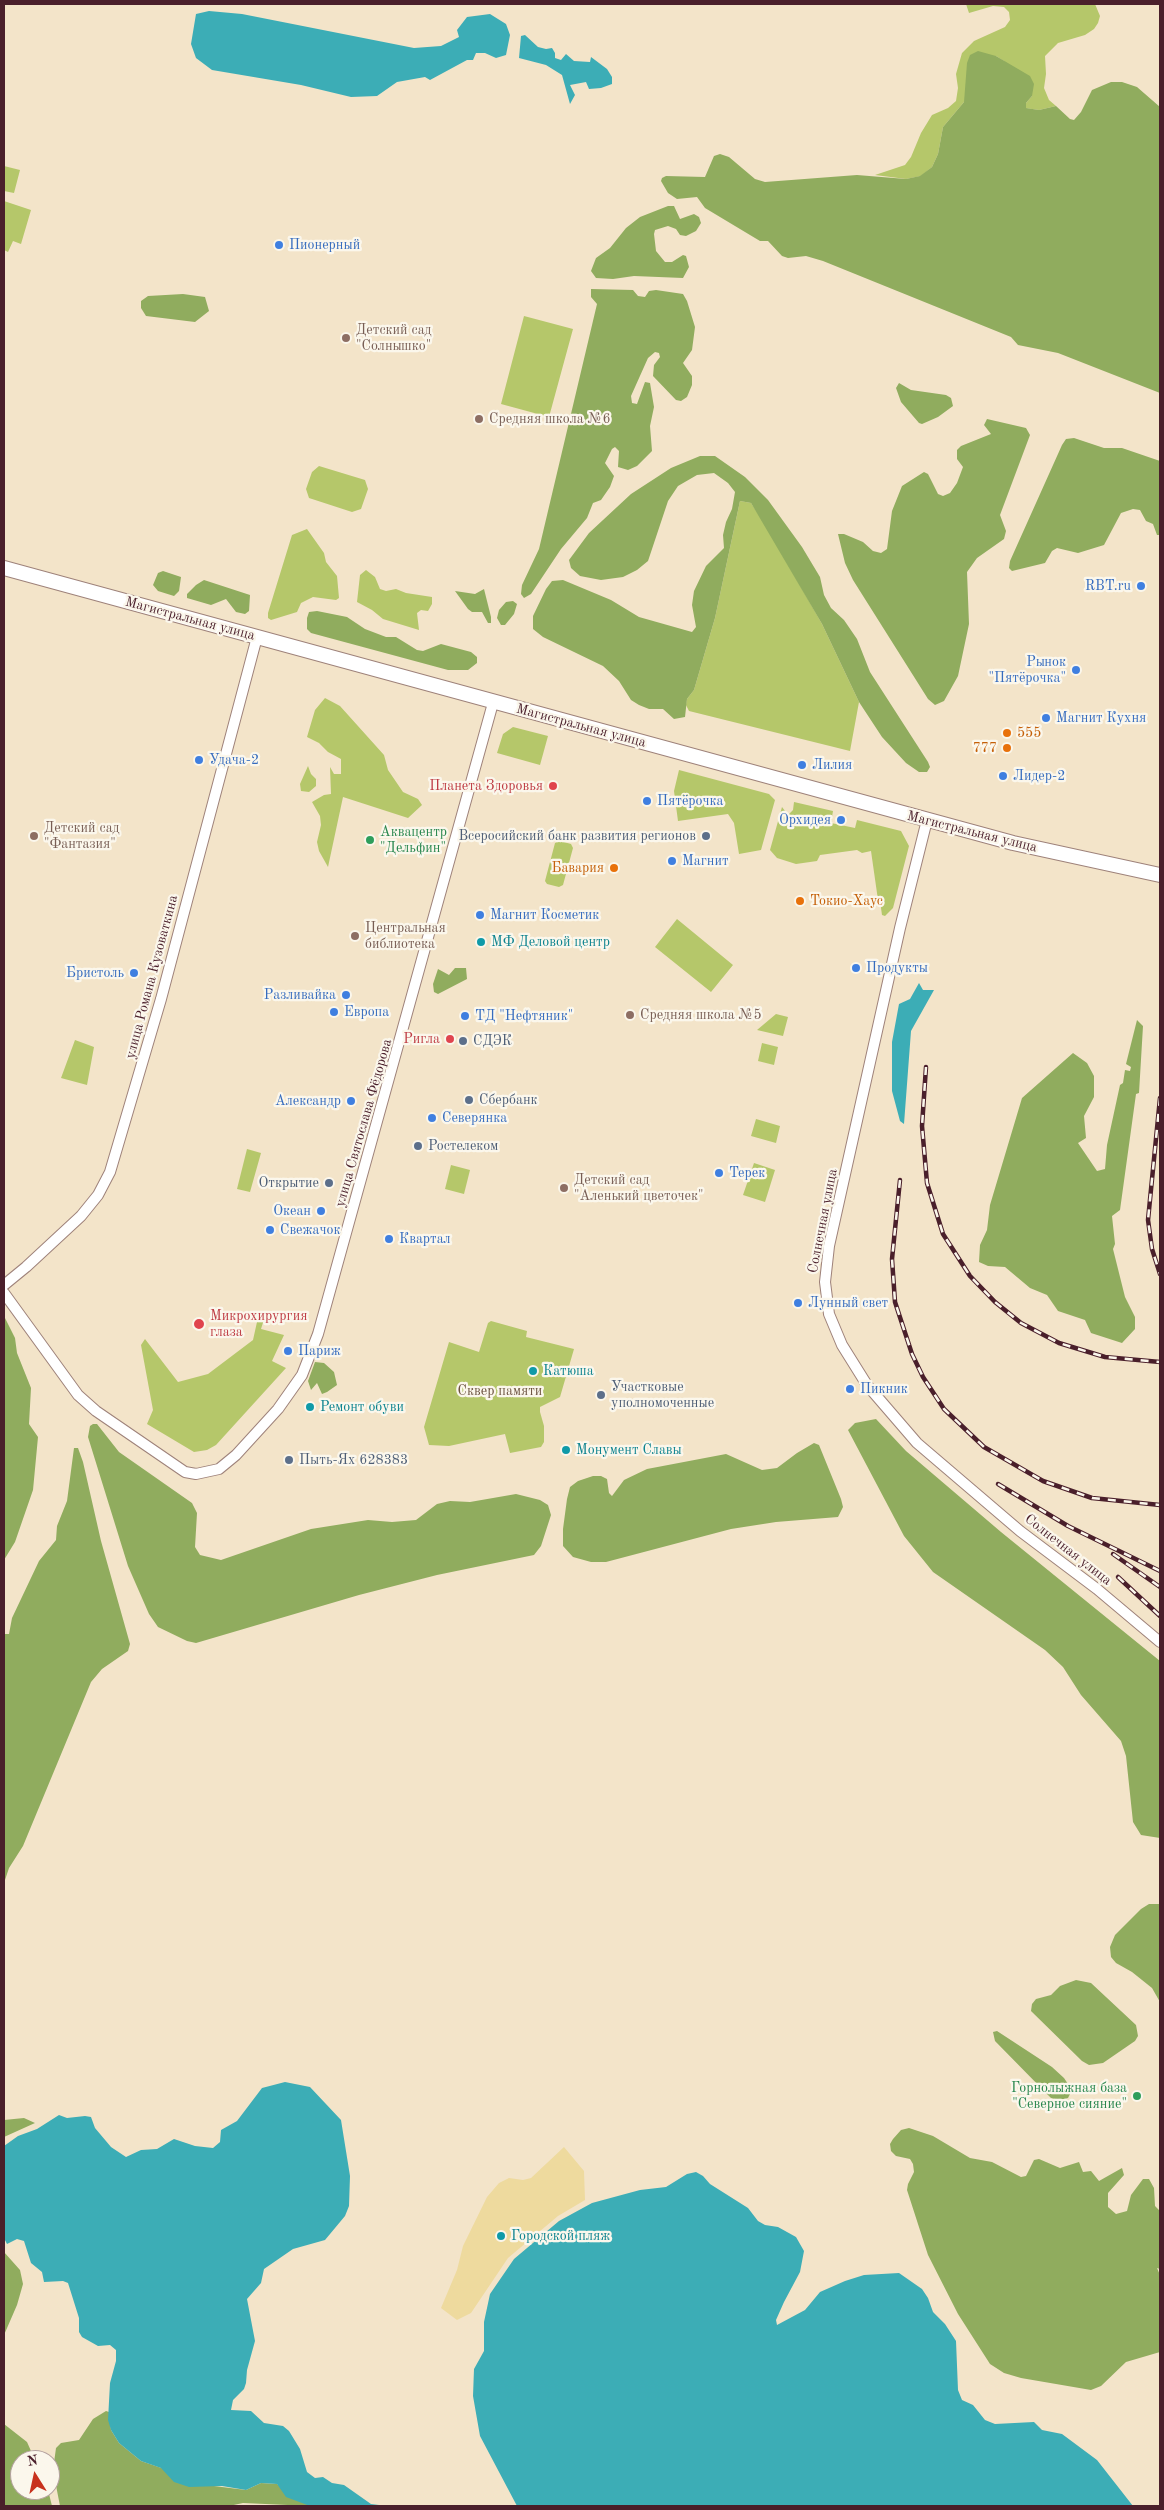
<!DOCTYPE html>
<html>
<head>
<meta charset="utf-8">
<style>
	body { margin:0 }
	#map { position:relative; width:1164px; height:2510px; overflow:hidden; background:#f3e4c9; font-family:"Old Standard TT",serif }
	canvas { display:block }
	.frame { position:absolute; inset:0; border:5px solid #4a1f2b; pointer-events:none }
	.north { position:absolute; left:10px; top:2450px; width:50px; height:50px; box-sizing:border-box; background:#fbf7ec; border:1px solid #b4a19f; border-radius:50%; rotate:350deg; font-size:14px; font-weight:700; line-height:20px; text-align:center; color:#4a1f2b }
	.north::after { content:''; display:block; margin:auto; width:18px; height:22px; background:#c8321e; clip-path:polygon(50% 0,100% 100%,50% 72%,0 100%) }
</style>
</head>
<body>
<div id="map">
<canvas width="1164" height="2510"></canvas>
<div class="frame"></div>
<div class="north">N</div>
</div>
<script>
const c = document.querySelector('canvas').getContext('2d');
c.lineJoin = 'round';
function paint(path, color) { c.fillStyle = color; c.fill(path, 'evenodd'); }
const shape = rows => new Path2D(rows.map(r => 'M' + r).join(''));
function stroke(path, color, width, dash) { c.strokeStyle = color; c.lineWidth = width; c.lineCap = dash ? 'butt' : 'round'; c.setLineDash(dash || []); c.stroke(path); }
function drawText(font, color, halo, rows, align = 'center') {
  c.font = font + ' "Old Standard TT",serif'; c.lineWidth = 4.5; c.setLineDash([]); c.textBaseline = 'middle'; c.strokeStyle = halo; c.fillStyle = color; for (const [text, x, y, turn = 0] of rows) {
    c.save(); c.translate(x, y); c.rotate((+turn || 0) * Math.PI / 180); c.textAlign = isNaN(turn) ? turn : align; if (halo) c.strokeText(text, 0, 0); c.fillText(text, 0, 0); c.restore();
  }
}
paint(shape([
	[966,4,1095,4,1100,16,1098,23,1094,29,1085,35,1058,43,1045,56,1046,74,1044,88,1049,100,1056,106,1039,110,1025,108,1026,103,1032,96,1004,61,996,56,964,102,943,127,938,154,932,167,921,176,906,179,875,175,905,165,911,157,921,133,932,115,948,108,956,101,958,88,956,74,962,53,974,41,1005,27,1010,20,1009,12,1004,7,993,6,969,13],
	[4,166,20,170,14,193,4,191],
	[4,201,31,210,21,244,13,241,8,252,4,250],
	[524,316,573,329,549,417,501,404],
	[319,466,365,480,368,489,361,509,352,512,309,498,306,489,312,472],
	[740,501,751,503,768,529,822,624,859,702,850,751,689,711,686,705,687,699,694,690,715,618],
	[307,529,324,553,326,562,337,576,339,598,336,600,313,597,301,603,297,612,271,620,268,618,268,613,292,535],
	[366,570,375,577,380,589,386,591,396,589,406,593,432,597,432,604,428,611,421,610,417,613,419,630,383,619,372,610,357,602,360,575],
	[325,698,340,706,384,755,388,770,403,792,418,799,422,805,408,818,343,797,328,867,319,851,317,842,321,825,320,816,312,802,324,795,331,794,330,767,334,774,341,774,341,759,328,752,319,743,307,737,315,710],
	[513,727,548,736,540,765,497,753,503,734],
	[308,766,311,774,316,779,316,786,309,792,301,791,300,784],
	[679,770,769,794,775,800,761,850,739,854,734,823,728,814,678,821,674,791],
	[794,802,833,811,831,823,855,828,857,820,901,831,909,846,893,908,885,916,882,915,880,901,878,900,871,851,862,853,857,850,820,855,817,861,796,864,777,858,770,850,782,807,788,815,793,810],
	[560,841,571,844,573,848,563,885,559,887,547,884,545,881,555,843],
	[677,919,733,965,711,992,655,947],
	[776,1014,788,1017,783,1036,757,1030],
	[75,1040,94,1047,87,1085,61,1078],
	[762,1043,778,1047,774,1065,758,1061],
	[756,1119,780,1126,776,1143,751,1136],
	[247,1149,261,1153,250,1192,237,1189],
	[754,1163,775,1170,765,1202,743,1195],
	[451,1165,470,1170,464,1194,445,1189],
	[259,1313,265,1316,261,1329,284,1335,272,1361,286,1368,216,1445,207,1450,194,1452,147,1424,153,1410,141,1345,145,1339,178,1382,208,1374,253,1340],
	[491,1321,527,1331,526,1337,574,1349,560,1397,540,1407,540,1412,544,1426,544,1442,541,1447,510,1453,505,1434,449,1446,429,1445,424,1427,449,1342,479,1352,488,1323]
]), '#b5c76a');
paint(shape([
	[978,51,996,56,1030,76,1034,84,1032,96,1026,103,1026,108,1039,110,1056,106,1070,119,1074,120,1081,112,1092,90,1111,82,1122,82,1137,87,1160,107,1160,393,1058,353,1018,345,1011,337,823,261,806,256,788,258,782,256,768,241,760,241,705,208,697,197,677,199,668,193,661,181,662,178,666,176,705,177,714,156,720,154,729,157,755,179,765,182,857,175,906,179,920,176,932,167,938,154,943,127,964,102,967,63,970,55],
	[668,206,674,206,680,219,694,214,699,217,701,223,696,231,686,236,680,235,676,229,668,226,655,230,654,234,656,251,665,262,672,262,683,255,686,256,689,267,683,278,634,276,613,279,596,278,591,271,596,258,610,248,626,228,640,217],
	[591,289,633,290,638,296,645,297,649,291,656,290,683,294,687,301,695,327,692,350,683,363,692,376,692,385,687,397,681,401,676,400,653,376,654,365,660,357,659,353,655,352,648,358,631,396,632,403,637,404,645,382,650,383,654,407,650,426,652,451,637,466,628,470,618,467,619,451,615,447,612,449,605,463,614,476,610,487,601,500,593,503,587,518,561,549,531,594,524,598,521,594,522,585,539,549,597,304,591,297],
	[183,294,205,297,209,311,195,322,146,316,141,308,141,301,148,296],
	[899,383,911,390,946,395,951,398,953,406,938,417,922,424,919,423,901,402,896,388],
	[987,419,1026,428,1030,435,1000,515,1006,531,1004,539,977,558,967,572,969,624,958,676,944,701,935,705,928,699,853,580,845,563,838,534,844,534,863,542,873,551,881,553,887,549,892,511,902,486,924,472,928,474,938,494,943,496,950,493,957,483,963,467,957,459,957,450,961,446,991,434,984,425],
	[1074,438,1104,448,1122,448,1160,461,1160,535,1157,535,1153,524,1146,521,1140,510,1133,509,1121,513,1104,545,1078,553,1057,548,1052,551,1045,563,1012,571,1009,568,1010,561,1062,445,1066,439],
	[700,456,715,456,745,477,768,500,802,547,820,577,824,595,831,608,844,620,857,639,870,672,928,762,930,767,927,772,919,772,906,763,882,737,859,702,822,624,751,503,740,501,715,618,694,690,687,699,685,717,674,719,663,709,649,709,639,705,631,700,619,681,603,666,543,637,533,629,533,616,546,589,552,581,563,580,611,600,639,617,692,632,696,627,692,605,694,591,706,566,724,548,723,535,726,522,732,509,735,492,728,483,714,473,697,475,678,486,668,501,648,561,637,570,623,577,601,580,580,576,571,568,569,560,589,533,631,494,671,468],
	[163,571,181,577,179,591,174,596,158,591,153,585,158,573],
	[204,580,250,595,249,611,245,614,236,612,226,599,211,605,187,598,187,594,196,585],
	[484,589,491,617,491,623,488,623,482,612,472,612,468,609,455,591,475,594],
	[513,601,517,604,514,614,505,625,501,625,497,618,499,610,506,602],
	[317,611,347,617,365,629,386,637,396,637,417,650,423,651,441,644,471,652,477,657,477,663,468,670,448,670,311,633,307,629,307,618,309,612],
	[455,968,466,968,467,979,438,994,434,992,433,984,438,969,449,975],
	[1137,1020,1143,1026,1139,1093,1136,1094,1120,1210,1112,1216,1115,1244,1113,1249,1125,1297,1135,1317,1135,1329,1122,1343,1091,1333,1085,1320,1058,1311,1047,1295,1030,1288,1005,1267,988,1266,979,1262,980,1245,987,1230,990,1205,1022,1098,1073,1053,1087,1063,1094,1076,1094,1097,1084,1116,1086,1138,1078,1143,1097,1171,1105,1169,1107,1145,1120,1085,1123,1083,1125,1070,1130,1071,1131,1067,1126,1064],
	[4,1316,15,1338,17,1353,31,1388,29,1424,38,1437,33,1490,15,1542,4,1560],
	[315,1362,324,1363,334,1372,337,1385,327,1392,322,1394,317,1383,311,1390,308,1381],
	[876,1419,906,1451,1001,1532,1160,1661,1160,1838,1141,1835,1133,1822,1126,1756,1121,1741,1081,1695,1063,1667,1045,1650,933,1572,904,1536,848,1430,855,1423],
	[93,1424,97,1424,119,1452,192,1503,197,1513,195,1547,200,1555,221,1560,311,1529,368,1520,392,1522,416,1520,437,1504,450,1501,470,1502,516,1494,540,1500,548,1505,551,1515,541,1546,534,1555,437,1575,359,1595,196,1643,187,1641,158,1627,149,1614,128,1566,88,1437,90,1426],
	[814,1443,819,1445,841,1499,843,1507,838,1517,776,1522,731,1529,606,1562,591,1562,573,1557,563,1546,563,1529,567,1499,570,1487,578,1481,593,1476,601,1476,607,1479,609,1493,612,1496,624,1480,647,1469,726,1454,762,1470,777,1468,797,1453],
	[74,1448,78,1448,83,1462,101,1541,130,1644,128,1651,102,1669,91,1682,23,1846,9,1868,4,1883,4,1634,9,1634,12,1618,39,1561,56,1540,57,1526,67,1501],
	[1149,1904,1160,1904,1160,2002,1152,1988,1132,1972,1116,1963,1111,1957,1110,1947,1115,1935,1141,1909],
	[1076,1980,1091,1983,1136,2025,1138,2036,1135,2041,1103,2063,1089,2065,1082,2061,1031,2011,1032,2004,1036,1999,1051,1995,1060,1986],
	[997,2031,1052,2067,1064,2078,1072,2090,1068,2098,1060,2100,1051,2098,1047,2094,995,2041,993,2032],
	[24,2118,35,2123,4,2137,4,2120],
	[909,2128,933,2136,970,2158,992,2162,1021,2177,1026,2176,1034,2160,1039,2159,1060,2168,1079,2162,1083,2172,1091,2171,1099,2181,1122,2168,1124,2175,1108,2193,1108,2207,1116,2214,1127,2211,1131,2195,1143,2179,1149,2179,1154,2188,1155,2206,1160,2211,1160,2269,1157,2268,1160,2275,1160,2352,1126,2362,1101,2386,1091,2390,1021,2378,1004,2373,990,2364,958,2314,928,2255,907,2190,908,2184,914,2172,913,2164,910,2159,896,2156,891,2151,890,2144,893,2139,901,2130],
	[4,2252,20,2270,23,2284,17,2305,4,2335],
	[106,2411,109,2412,111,2430,119,2443,141,2461,214,2486,246,2490,261,2483,277,2484,310,2506,243,2503,229,2506,60,2506,53,2470,56,2448,61,2443,79,2440,93,2419],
	[4,2424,27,2442,35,2460,20,2460,20,2490,48,2490,52,2506,4,2506]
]), '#90ac5e');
paint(shape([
	[564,2147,584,2171,585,2200,558,2216,508,2258,471,2313,457,2320,441,2308,457,2270,463,2246,487,2197,499,2183,509,2178,523,2180,531,2178]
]), '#eeda9e');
paint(shape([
	[209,11,242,14,414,48,441,46,459,37,457,30,467,17,490,14,506,24,510,35,506,55,496,58,485,53,476,53,473,60,467,60,430,80,425,77,397,82,377,96,351,97,301,85,212,70,196,58,191,44,196,14],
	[525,35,538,47,546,49,552,48,555,53,555,58,561,60,566,54,574,61,590,62,591,57,607,69,612,77,612,84,601,88,589,89,586,82,570,85,575,95,570,104,562,75,546,65,519,58,521,36],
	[919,983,923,990,934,990,911,1031,904,1124,900,1121,892,1091,892,1042,899,1004,910,999],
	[285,2082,310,2087,341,2120,350,2176,349,2206,345,2216,325,2240,293,2249,264,2269,261,2283,247,2299,255,2341,247,2370,246,2383,244,2389,233,2400,231,2410,251,2411,264,2423,283,2426,289,2431,300,2449,307,2472,315,2478,323,2477,332,2483,344,2485,371,2504,387,2506,310,2506,286,2497,277,2484,261,2483,246,2490,222,2486,189,2487,174,2482,161,2468,141,2461,119,2443,111,2430,108,2420,110,2383,116,2361,116,2350,110,2345,98,2346,82,2337,79,2332,79,2318,68,2283,63,2281,44,2282,42,2272,31,2263,24,2241,17,2239,7,2244,4,2238,4,2146,18,2136,37,2129,59,2115,67,2118,85,2116,91,2117,95,2128,111,2147,126,2157,141,2150,157,2149,174,2139,195,2146,213,2148,220,2142,221,2130,237,2121,262,2088],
	[696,2172,703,2176,710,2184,748,2208,758,2221,765,2225,778,2227,796,2237,804,2251,800,2272,784,2302,776,2320,777,2325,805,2310,820,2292,845,2281,864,2275,899,2273,922,2289,928,2298,933,2312,945,2324,956,2341,958,2390,962,2400,973,2405,985,2420,995,2424,1034,2422,1042,2430,1062,2434,1097,2460,1133,2506,517,2506,480,2436,473,2396,474,2369,484,2351,484,2322,490,2294,514,2259,559,2221,592,2203,640,2190,666,2187,687,2174]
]), '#3cadb6');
const minor = shape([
	[927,820,900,928,829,1246,825,1282,829,1314,842,1345,867,1385,917,1443,1020,1531,1097,1589,1160,1642],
	[4,1285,26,1267,81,1216,98,1195,110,1172,161,999,257,637],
	[4,1293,78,1395,96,1411,185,1472,196,1474,219,1469,236,1455,278,1409,302,1375,318,1334,493,703]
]);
const major = shape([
	[4,568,1013,843,1160,875]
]);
stroke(minor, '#9e827a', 12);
stroke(major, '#9e827a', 16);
stroke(minor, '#fff', 10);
stroke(major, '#fff', 14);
const rail = shape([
	[926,1067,922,1126,927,1183,943,1234,970,1276,995,1302,1021,1323,1059,1343,1105,1357,1160,1362],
	[1160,1098,1148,1220,1152,1249,1160,1274],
	[900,1180,892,1259,895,1302,912,1354,923,1377,944,1409,984,1447,1043,1481,1092,1498,1160,1505],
	[998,1484,1068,1526,1160,1571],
	[1113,1554,1160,1587],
	[1118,1577,1160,1616]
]);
stroke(rail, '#4a1f2b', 4.5);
stroke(rail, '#fbf7ec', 2.5, [8]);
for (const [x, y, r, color] of [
	[279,245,5,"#3f7fe0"],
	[346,338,5,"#8d6e63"],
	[479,419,5,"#8d6e63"],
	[1141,586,5,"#3f7fe0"],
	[1076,670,5,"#3f7fe0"],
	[1046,718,5,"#3f7fe0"],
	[1007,733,5,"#e8710a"],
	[1007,748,5,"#e8710a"],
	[199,760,5,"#3f7fe0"],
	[802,765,5,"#3f7fe0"],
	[1003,776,5,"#3f7fe0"],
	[553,786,5,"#e0444e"],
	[647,801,5,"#3f7fe0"],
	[841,820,5,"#3f7fe0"],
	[34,836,5,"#8d6e63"],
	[706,836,5,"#5c6f8a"],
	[370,840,5,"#2e9e5b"],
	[672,861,5,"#3f7fe0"],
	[614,868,5,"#e8710a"],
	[800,901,5,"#e8710a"],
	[480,915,5,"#3f7fe0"],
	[355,936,5,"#8d6e63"],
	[481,942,5,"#0f9aa8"],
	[856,968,5,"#3f7fe0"],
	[134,973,5,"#3f7fe0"],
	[346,995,5,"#3f7fe0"],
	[334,1012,5,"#3f7fe0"],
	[630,1015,5,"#8d6e63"],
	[465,1016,5,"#3f7fe0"],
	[450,1039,5,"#e0444e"],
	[463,1041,5,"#5c6f8a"],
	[469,1100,5,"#5c6f8a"],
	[351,1101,5,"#3f7fe0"],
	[432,1118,5,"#3f7fe0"],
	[418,1146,5,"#5c6f8a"],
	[719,1173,5,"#3f7fe0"],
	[329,1183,5,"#5c6f8a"],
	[564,1188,5,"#8d6e63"],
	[321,1211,5,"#3f7fe0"],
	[270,1230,5,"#3f7fe0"],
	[389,1239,5,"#3f7fe0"],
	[798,1303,5,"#3f7fe0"],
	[199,1324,6,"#e0444e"],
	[288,1351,5,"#3f7fe0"],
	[533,1371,5,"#0f9aa8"],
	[850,1389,5,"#3f7fe0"],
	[601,1395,5,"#5c6f8a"],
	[310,1407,5,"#0f9aa8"],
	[566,1450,5,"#0f9aa8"],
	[289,1460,5,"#5c6f8a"],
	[1137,2096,5,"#2e9e5b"],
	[501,2236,5,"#0f9aa8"]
]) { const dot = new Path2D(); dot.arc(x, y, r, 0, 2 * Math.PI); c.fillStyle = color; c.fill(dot); stroke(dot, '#fbf7ec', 2); }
drawText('14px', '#366cbe', '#fbf7ec', [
	["Пионерный",289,245],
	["RBT.ru",1131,586,"right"],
	["Рынок",1066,662,"right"],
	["\"Пятёрочка\"",1066,678,"right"],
	["Магнит Кухня",1056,718],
	["Удача-2",209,760],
	["Лилия",812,765],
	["Лидер-2",1013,776],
	["Пятёрочка",657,801],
	["Орхидея",831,820,"right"],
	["Магнит",682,861],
	["Магнит Косметик",490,915],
	["Продукты",866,968],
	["Бристоль",124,973,"right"],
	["Разливайка",336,995,"right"],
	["Европа",344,1012],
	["ТД \"Нефтяник\"",475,1016],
	["Александр",341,1101,"right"],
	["Северянка",442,1118],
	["Терек",729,1173],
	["Океан",311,1211,"right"],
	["Свежачок",280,1230],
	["Квартал",399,1239],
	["Лунный свет",808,1303],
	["Париж",298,1351],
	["Пикник",860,1389]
], 'left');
drawText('14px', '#785e54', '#fbf7ec', [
	["Детский сад",356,330],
	["\"Солнышко\"",356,346],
	["Средняя школа №6",489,419],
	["Детский сад",44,828],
	["\"Фантазия\"",44,844],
	["Центральная",365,928],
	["библиотека",365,944],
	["Средняя школа №5",640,1015],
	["Детский сад",574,1180],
	["\"Аленький цветочек\"",574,1196]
], 'left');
drawText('14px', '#4a1f2b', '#fbf7ec', [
	["Магистральная улица",190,619,15],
	["Магистральная улица",581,726,15],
	["Магистральная улица",972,832,14],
	["улица Романа Кузоваткина",152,977,-75],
	["улица Святослава Фёдорова",364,1123,-74],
	["Солнечная улица",823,1221,-79],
	["Солнечная улица",1068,1550,38]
]);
drawText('14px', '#c56008', '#fbf7ec', [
	["555",1017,733],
	["777",997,748,"right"],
	["Бавария",604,868,"right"],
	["Токио-Хаус",810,901]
], 'left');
drawText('14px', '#be3a42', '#fbf7ec', [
	["Планета Здоровья",543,786],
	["Ригла",440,1039],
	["Микрохирургия",210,1316,"left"],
	["глаза",210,1332,"left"]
], 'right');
drawText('14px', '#27864d', '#fbf7ec', [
	["Аквацентр",380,832],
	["\"Дельфин\"",380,848],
	["Горнолыжная база",1127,2088,"right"],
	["\"Северное сияние\"",1127,2104,"right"]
], 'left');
drawText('14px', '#4e5e75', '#fbf7ec', [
	["Всеросийский банк развития регионов",696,836,"right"],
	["СДЭК",473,1041],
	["Сбербанк",479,1100],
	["Ростелеком",428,1146],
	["Открытие",319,1183,"right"],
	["Участковые",611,1387],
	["уполномоченные",611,1403],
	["Пыть-Ях 628383",299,1460]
], 'left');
drawText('14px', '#0d838f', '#fbf7ec', [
	["МФ Деловой центр",491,942],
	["Катюша",543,1371],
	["Ремонт обуви",320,1407],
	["Монумент Славы",576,1450],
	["Городской пляж",511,2236]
], 'left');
drawText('14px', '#6a513e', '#fbf7ec', [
	["Сквер памяти",500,1391]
]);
</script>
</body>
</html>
